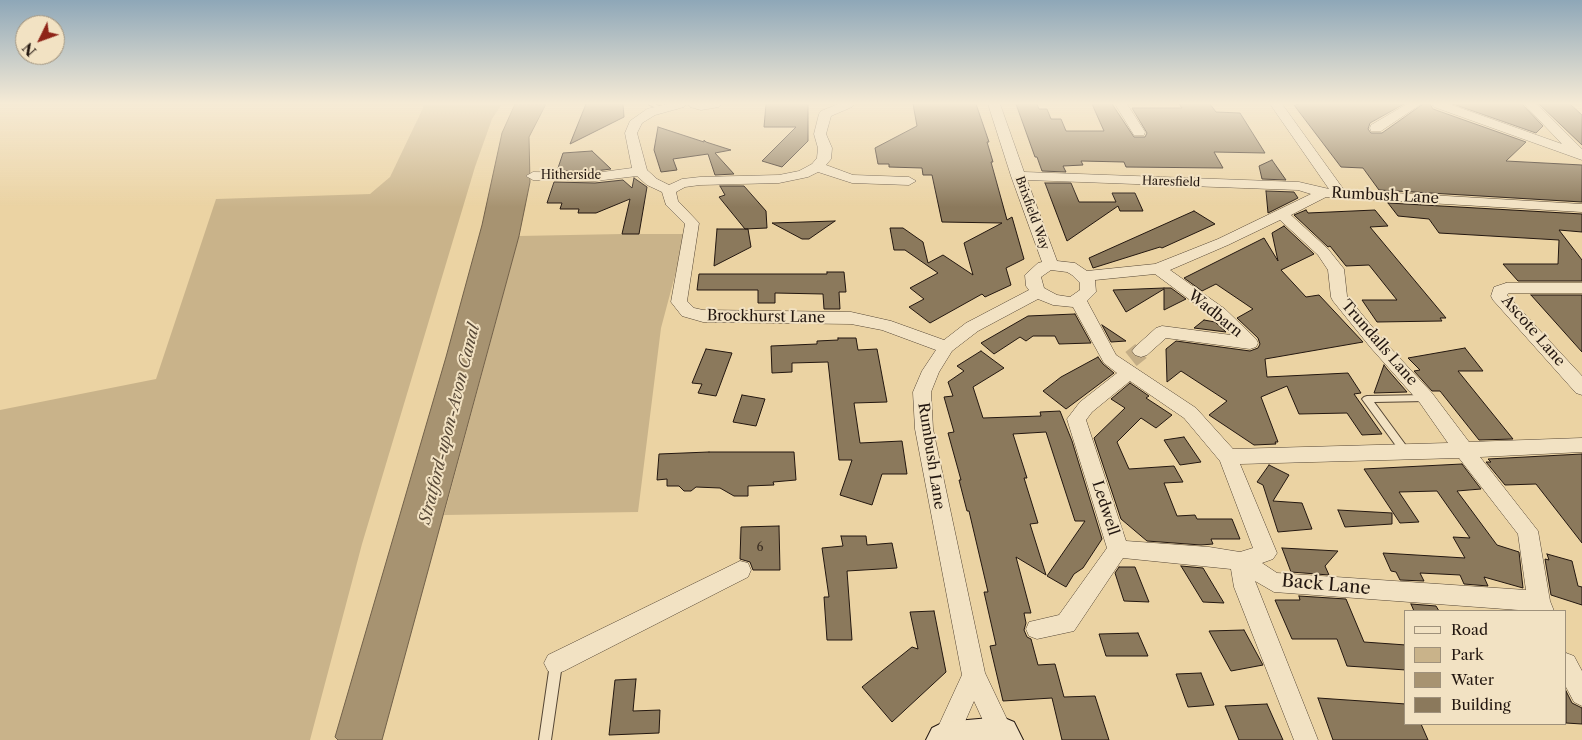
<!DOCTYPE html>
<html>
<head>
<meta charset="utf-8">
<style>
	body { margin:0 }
	#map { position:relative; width:1582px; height:740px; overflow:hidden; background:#ebd3a3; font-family:"Libre Caslon Text",serif }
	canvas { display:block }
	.legend { position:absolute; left:1404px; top:610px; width:162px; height:115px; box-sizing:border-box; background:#f2e2c3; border:1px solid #9f917b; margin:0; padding:6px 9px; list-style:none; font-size:15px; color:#231710 }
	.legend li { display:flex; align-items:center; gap:10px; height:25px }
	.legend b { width:25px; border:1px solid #9f917b }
	.north { position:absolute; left:15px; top:15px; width:50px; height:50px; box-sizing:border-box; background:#f2e2c3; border:1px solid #9f917b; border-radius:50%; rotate:228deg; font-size:14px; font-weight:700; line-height:20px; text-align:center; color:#231710 }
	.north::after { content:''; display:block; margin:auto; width:18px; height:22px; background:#8f2418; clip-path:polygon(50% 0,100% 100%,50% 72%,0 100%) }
</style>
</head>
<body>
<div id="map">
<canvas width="1582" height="740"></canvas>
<ul class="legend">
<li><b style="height:6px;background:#f2e2c3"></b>Road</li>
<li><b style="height:14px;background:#c9b38a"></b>Park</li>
<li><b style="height:14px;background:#a79371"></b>Water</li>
<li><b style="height:14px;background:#8b795c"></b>Building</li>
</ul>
<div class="north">N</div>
</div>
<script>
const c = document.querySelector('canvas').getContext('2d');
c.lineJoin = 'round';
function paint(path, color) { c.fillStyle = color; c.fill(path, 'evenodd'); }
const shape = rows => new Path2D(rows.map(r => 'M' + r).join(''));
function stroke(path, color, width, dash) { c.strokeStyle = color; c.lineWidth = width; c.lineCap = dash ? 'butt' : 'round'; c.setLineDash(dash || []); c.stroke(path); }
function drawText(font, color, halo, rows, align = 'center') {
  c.font = font + ' "Libre Caslon Text",serif'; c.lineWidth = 4; c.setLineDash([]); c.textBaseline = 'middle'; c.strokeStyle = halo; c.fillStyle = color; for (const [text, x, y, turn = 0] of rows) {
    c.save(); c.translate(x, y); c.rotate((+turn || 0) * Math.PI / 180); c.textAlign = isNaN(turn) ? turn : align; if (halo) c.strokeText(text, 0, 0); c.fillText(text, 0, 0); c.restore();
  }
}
paint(shape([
	[423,104,502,104,492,119,475,167,362,544,310,740,0,740,0,410,156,379,216,199,370,194,390,177,423,108],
	[622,234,686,234,661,328,638,512,444,515,519,236]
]), '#c9b38a');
const water = shape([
	[515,104,546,104,529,137,530,182,519,236,382,740,338,740,335,737,446,357,482,225,502,133,515,104]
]);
paint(water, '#a79371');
stroke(water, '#72614a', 1);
const building = shape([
	[586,104,623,104,624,117,570,144,586,104],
	[766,104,808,104,808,141,782,167,762,161,796,127,764,127,766,104],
	[913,104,976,104,989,142,987,142,993,162,991,162,1007,220,1012,217,1024,259,1006,268,1011,285,985,297,982,294,930,323,909,307,924,299,910,288,938,273,905,250,894,250,890,228,903,228,923,242,928,263,943,255,973,275,964,243,1002,223,942,222,932,175,923,175,922,168,889,167,889,164,878,164,875,148,917,126,913,104],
	[1016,104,1037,104,1039,109,1047,109,1051,119,1061,119,1066,131,1104,131,1092,104,1112,104,1134,137,1145,137,1147,133,1132,108,1182,108,1179,104,1210,104,1216,112,1240,113,1265,153,1214,152,1223,168,1126,167,1124,162,1081,161,1083,165,1063,166,1066,172,1042,171,1037,157,1035,157,1016,104],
	[1301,104,1404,104,1370,123,1368,129,1371,133,1382,133,1423,104,1430,104,1433,109,1526,142,1506,161,1582,165,1582,202,1379,190,1363,168,1341,167,1294,105,1301,104],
	[1453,104,1522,104,1543,126,1536,133,1453,104],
	[1539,104,1570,104,1582,115,1582,145,1539,104],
	[658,127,704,142,704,140,706,142,731,150,715,153,734,174,715,175,708,154,673,159,677,170,661,172,654,150,658,127],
	[592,151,611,169,595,171,557,171,563,153,592,151],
	[1272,160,1286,180,1262,179,1259,166,1272,160],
	[634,178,647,187,639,234,622,234,630,199,596,213,578,213,579,209,560,209,562,203,547,203,554,182,595,183,623,180,632,188,634,178],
	[1045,183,1071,183,1079,202,1116,202,1112,193,1135,193,1143,211,1120,211,1118,206,1067,241,1045,183],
	[720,186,744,186,766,211,767,228,745,229,719,197,725,195,720,186],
	[1266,191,1294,192,1298,198,1268,213,1266,191],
	[1388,203,1582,214,1582,232,1559,230,1582,260,1582,281,1518,281,1503,264,1558,264,1559,240,1439,233,1429,219,1398,216,1388,203],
	[1306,210,1308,213,1375,210,1388,226,1370,227,1446,318,1440,318,1442,321,1377,322,1362,300,1397,300,1369,265,1346,266,1330,246,1328,247,1294,215,1306,210],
	[1194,211,1215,224,1162,248,1160,247,1093,268,1089,258,1194,211],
	[835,221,809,239,802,239,772,223,835,221],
	[1284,226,1314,254,1281,270,1306,297,1319,295,1363,342,1265,359,1267,377,1348,373,1361,393,1354,394,1382,434,1362,435,1347,413,1299,414,1287,386,1261,397,1278,442,1275,442,1276,444,1254,445,1209,415,1227,401,1181,371,1167,382,1166,349,1176,341,1250,351,1258,348,1260,344,1258,338,1237,318,1253,309,1216,284,1202,291,1184,278,1264,238,1278,261,1272,233,1284,226],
	[717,229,748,229,751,247,714,266,717,229],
	[827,272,844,272,846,292,839,292,840,309,824,309,823,294,775,293,775,303,758,303,758,290,697,290,699,274,827,274,827,272],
	[1164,288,1171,288,1186,299,1164,310,1164,289,1126,312,1113,290,1164,288],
	[1531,295,1582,295,1582,352,1531,295],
	[1075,314,1091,343,1059,344,1055,336,1033,336,1026,341,1020,337,994,354,981,343,1028,316,1075,314],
	[1204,320,1215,322,1226,332,1194,328,1204,320],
	[1102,325,1126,341,1111,342,1102,325],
	[838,338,856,338,858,350,877,349,887,402,854,403,860,443,902,441,907,474,882,474,872,505,840,495,852,460,839,460,828,362,792,363,792,372,772,373,771,346,817,344,817,341,838,340,838,338],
	[1465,348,1483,371,1458,371,1513,439,1479,440,1440,391,1432,391,1414,371,1420,370,1408,358,1465,348],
	[706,349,732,353,716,396,698,393,702,384,692,383,706,349],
	[981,351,1004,368,973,387,983,418,1041,416,1040,412,1060,411,1072,441,1102,539,1083,568,1074,574,1066,587,1047,576,1085,521,1075,521,1046,432,1013,434,1027,478,1024,478,1038,523,1030,524,1046,575,1016,557,1031,613,1024,613,1026,623,1024,630,1027,637,1031,639,1038,665,1055,664,1064,697,1095,696,1109,740,1062,740,1052,698,1003,701,990,646,996,645,984,592,988,592,969,511,967,511,959,480,961,480,948,433,954,432,944,397,953,396,948,382,964,371,957,366,981,351],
	[1098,357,1103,364,1114,373,1066,409,1043,391,1061,377,1098,357],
	[1384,365,1387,369,1407,392,1374,393,1384,365],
	[1130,383,1149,396,1146,398,1172,415,1156,428,1141,418,1117,442,1129,469,1174,466,1183,482,1164,483,1177,516,1195,515,1197,519,1232,519,1240,539,1211,539,1213,544,1201,545,1147,541,1121,519,1094,438,1125,408,1111,399,1130,383],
	[742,395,765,399,756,426,733,422,742,395],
	[1184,437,1201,462,1180,465,1164,440,1184,437],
	[709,452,794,452,796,480,773,482,774,485,748,486,748,496,734,496,720,488,696,487,691,491,684,491,679,486,667,486,667,479,657,480,659,454,709,452],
	[1582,454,1582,543,1536,484,1505,485,1486,462,1491,462,1488,459,1582,454],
	[1462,464,1481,489,1457,491,1497,545,1519,552,1523,588,1484,577,1488,586,1464,584,1460,575,1420,573,1424,581,1400,580,1396,572,1391,571,1383,553,1465,558,1453,537,1470,538,1437,491,1399,492,1419,522,1400,523,1364,469,1462,464],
	[1269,465,1289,475,1273,501,1302,503,1312,529,1278,532,1263,485,1257,482,1269,465],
	[1338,510,1392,513,1392,524,1345,527,1338,510],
	[779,526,780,570,753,570,750,562,740,559,741,527,779,526],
	[841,536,866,536,867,545,892,543,897,568,847,571,852,640,827,640,824,597,829,597,822,548,843,546,841,536],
	[1282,548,1338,551,1325,566,1329,575,1291,572,1282,548],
	[1547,554,1572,561,1578,586,1582,587,1582,605,1551,595,1545,559,1549,560,1547,554],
	[1181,566,1203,568,1224,603,1203,602,1181,566],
	[1119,567,1135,567,1149,602,1124,601,1115,573,1119,567],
	[1299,596,1346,599,1364,642,1406,645,1406,670,1347,666,1337,639,1292,639,1275,600,1300,600,1299,596],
	[1411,604,1436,606,1439,611,1414,611,1411,604],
	[934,611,946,672,892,722,862,687,912,647,918,649,910,612,934,611],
	[1244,630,1263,665,1231,671,1209,631,1244,630],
	[1138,633,1148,656,1106,656,1099,634,1138,633],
	[1201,673,1214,705,1188,707,1176,674,1201,673],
	[636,679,633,711,660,710,659,733,609,735,615,680,636,679],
	[1566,691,1572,703,1582,708,1582,724,1566,723,1566,691],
	[1318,698,1406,704,1406,724,1421,724,1428,740,1333,740,1318,698],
	[1267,704,1283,740,1239,740,1225,706,1267,704]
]);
paint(building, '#8b795c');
stroke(building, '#231710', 1);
stroke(shape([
	[1131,359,1141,351]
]), '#c3ad86', 18, [18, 9]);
const lane = shape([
	[648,104,655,104,665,109,660,110,648,104],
	[1426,395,1429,396,1431,398,1429,400,1426,401,1374,402,1410,451,1408,454,1405,455,1402,454,1362,399,1364,397,1367,396,1426,395],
	[556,659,560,660,562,664,551,740,539,740,550,664,552,660,556,659]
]);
const street = shape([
	[667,104,686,104,684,107,655,115,642,123,637,133,647,170,657,179,669,185,682,179,700,177,779,175,799,171,812,164,817,158,818,148,814,134,819,114,821,111,838,104,854,104,852,107,831,116,826,134,832,148,831,159,826,165,853,175,909,177,916,181,909,185,852,183,818,172,808,177,779,183,700,185,685,187,676,192,678,201,699,223,687,301,694,308,703,310,851,312,891,321,944,340,966,323,1029,290,1026,286,1025,275,1038,263,1042,262,1011,176,988,104,1000,104,1024,172,1299,182,1329,189,1270,104,1282,104,1344,190,1582,204,1582,212,1326,197,1291,215,1328,249,1344,269,1347,296,1383,340,1432,393,1469,442,1582,438,1582,452,1480,457,1538,531,1550,601,1554,611,1532,611,1274,592,1255,581,1318,740,1294,740,1234,587,1231,569,1123,558,1074,631,1037,639,1029,636,1026,629,1029,622,1059,615,1107,548,1067,419,1080,402,1117,373,1104,363,1073,307,1053,305,1038,299,978,331,952,351,939,372,931,392,933,429,985,673,1014,734,1012,740,992,740,974,701,957,740,932,740,962,675,915,429,913,392,922,371,936,350,882,330,851,324,703,322,682,316,671,302,685,224,666,205,662,192,647,185,637,176,595,181,533,180,526,176,533,172,595,173,632,168,625,133,630,121,647,109,667,104],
	[1027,180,1298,190,1311,194,1218,239,1155,264,1087,271,1075,263,1057,261,1027,180],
	[1280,220,1318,255,1328,270,1331,297,1333,301,1371,348,1420,403,1448,443,1233,449,1196,408,1116,355,1087,301,1096,292,1095,280,1155,274,1213,317,1231,335,1162,326,1156,328,1135,347,1132,351,1135,355,1141,357,1147,355,1166,338,1250,349,1256,347,1258,343,1256,339,1225,309,1170,270,1228,245,1280,220],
	[1051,270,1067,272,1072,275,1080,283,1080,290,1070,297,1057,295,1044,288,1041,277,1051,270],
	[1130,381,1184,418,1220,461,1253,548,1240,552,1209,547,1126,541,1086,420,1092,412,1130,381],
	[1459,458,1518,534,1526,590,1277,573,1262,563,1273,559,1277,553,1240,464,1459,458],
	[688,104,721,104,719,107,701,110,690,107,688,104],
	[1115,104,1127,104,1145,132,1144,135,1134,135,1115,104],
	[1407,104,1421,104,1381,131,1371,131,1370,128,1371,125,1407,104],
	[1432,104,1449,104,1562,144,1524,104,1537,104,1582,149,1582,160,1434,107,1432,104],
	[1506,283,1582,283,1582,293,1509,293,1507,295,1582,376,1582,395,1576,393,1493,300,1491,296,1494,287,1506,283],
	[740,561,748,563,751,570,748,577,564,671,556,674,548,671,544,663,548,655,740,561],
	[1566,653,1574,656,1582,671,1582,706,1574,702,1566,687,1566,653]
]);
const secondary = shape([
	[1002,717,1014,722,1023,740,926,740,932,728,944,722,1002,717]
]);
stroke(lane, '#554635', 2);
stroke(street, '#554635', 1);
stroke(secondary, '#231710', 2);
paint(lane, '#f2e2c3');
paint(street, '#f2e2c3');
paint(secondary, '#f2e2c3');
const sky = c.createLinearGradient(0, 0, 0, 207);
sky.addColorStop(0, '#8ea7b8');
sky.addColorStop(0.5, '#f6ebd6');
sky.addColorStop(1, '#f6ebd600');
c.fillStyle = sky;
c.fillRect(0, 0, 1582, 207);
drawText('12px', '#231710', '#f2e2c3', [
	["Hitherside",571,176],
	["Haresfield",1171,182,2],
	["Brixfield Way",1032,213,70]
]);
drawText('12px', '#3d3023', null, [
	["6",760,548]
]);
drawText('15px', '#231710', '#f2e2c3', [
	["Rumbush Lane",1385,196,3],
	["Wadbarn",1215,314,39],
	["Brockhurst Lane",766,317,1],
	["Ascote Lane",1533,331,49],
	["Trundalls Lane",1379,343,49],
	["Rumbush Lane",931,456,81],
	["Ledwell",1105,508,72]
]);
drawText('italic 16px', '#584937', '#f2e2c3', [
	["Stratford-upon-Avon Canal",450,424,-76]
]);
drawText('18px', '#231710', '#f2e2c3', [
	["Back Lane",1326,585,5]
]);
</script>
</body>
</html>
